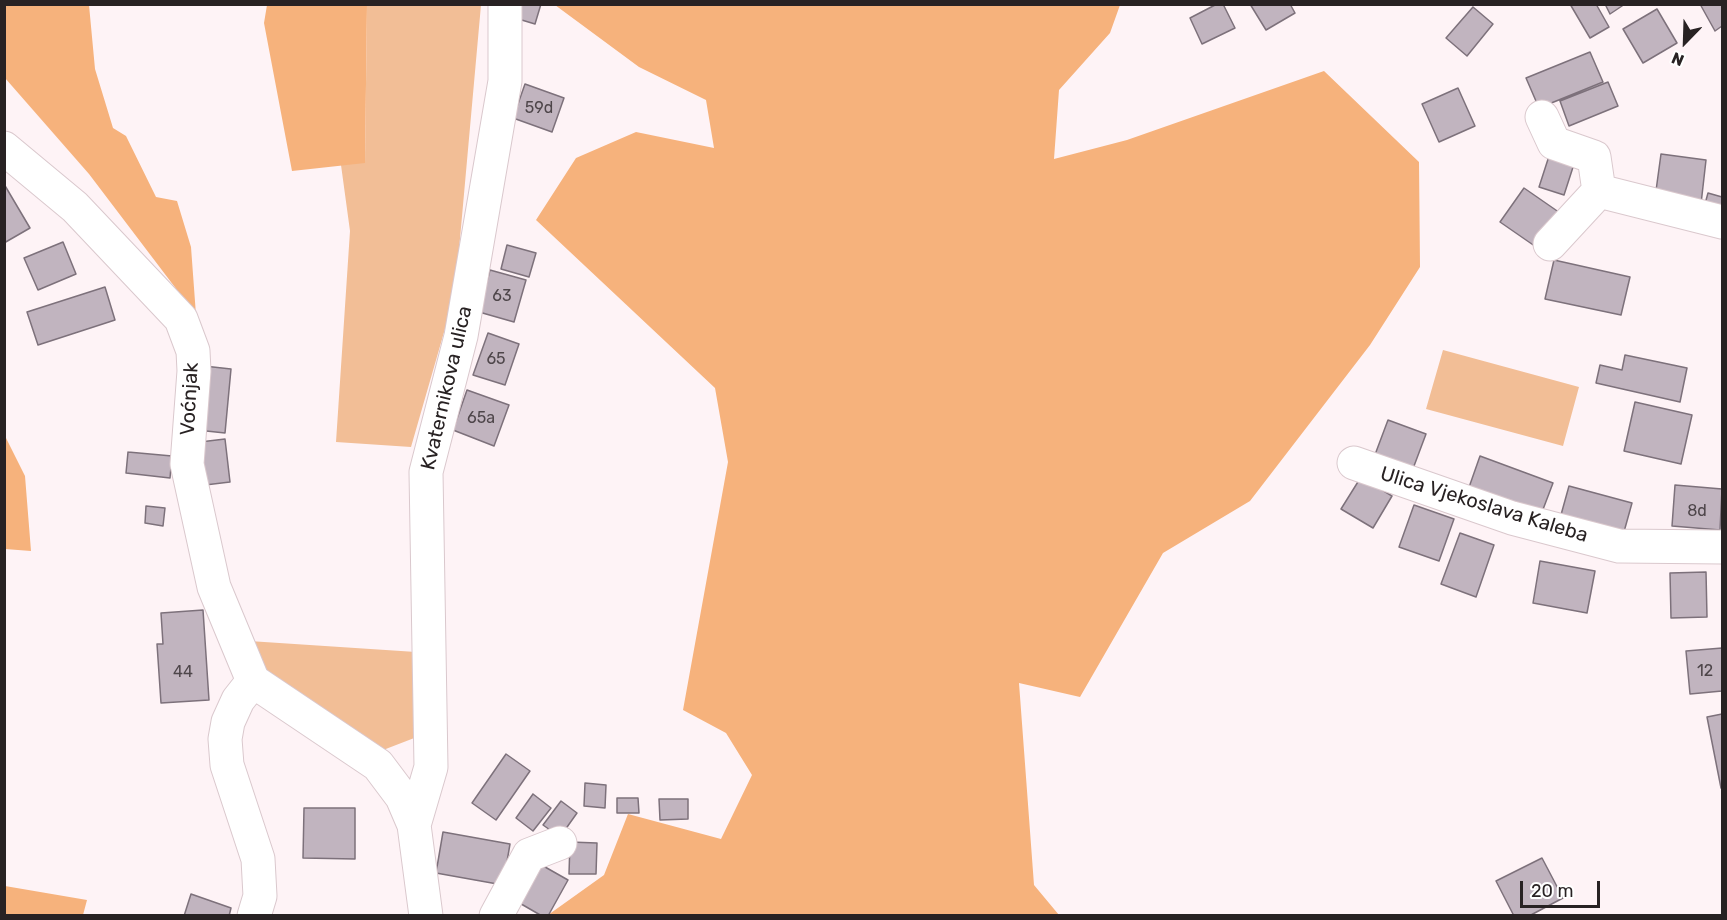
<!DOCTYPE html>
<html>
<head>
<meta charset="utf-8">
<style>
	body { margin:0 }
	#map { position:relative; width:1727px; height:920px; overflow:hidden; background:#fef3f6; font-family:Rubik,sans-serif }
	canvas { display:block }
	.frame { position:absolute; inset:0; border:6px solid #282223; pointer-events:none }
	.north { position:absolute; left:1655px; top:12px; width:60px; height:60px; -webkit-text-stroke:4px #fff; paint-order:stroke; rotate:203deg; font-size:16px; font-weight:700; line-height:24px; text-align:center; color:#282223 }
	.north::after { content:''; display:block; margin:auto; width:21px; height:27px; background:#282223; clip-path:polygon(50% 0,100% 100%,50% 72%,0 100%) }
	.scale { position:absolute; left:1520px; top:881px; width:80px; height:27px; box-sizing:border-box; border:3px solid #282223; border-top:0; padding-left:8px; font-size:18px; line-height:21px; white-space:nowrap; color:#282223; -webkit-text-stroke:4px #fff; paint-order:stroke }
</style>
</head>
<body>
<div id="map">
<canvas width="1727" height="920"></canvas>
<div class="frame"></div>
<div class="north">N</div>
<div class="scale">20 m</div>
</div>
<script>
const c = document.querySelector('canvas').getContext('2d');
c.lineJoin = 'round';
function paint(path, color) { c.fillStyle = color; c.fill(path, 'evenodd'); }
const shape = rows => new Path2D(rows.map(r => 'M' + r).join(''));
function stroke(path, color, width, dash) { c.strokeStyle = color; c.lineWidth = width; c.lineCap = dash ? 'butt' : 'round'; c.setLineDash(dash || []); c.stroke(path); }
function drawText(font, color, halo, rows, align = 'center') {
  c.font = font + ' Rubik,sans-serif'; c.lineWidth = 4.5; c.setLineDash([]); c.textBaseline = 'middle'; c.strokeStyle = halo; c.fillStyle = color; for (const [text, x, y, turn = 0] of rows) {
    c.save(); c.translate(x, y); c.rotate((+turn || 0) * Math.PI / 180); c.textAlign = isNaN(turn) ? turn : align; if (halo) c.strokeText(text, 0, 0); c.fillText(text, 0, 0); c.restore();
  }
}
paint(shape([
	[367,5,481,5,455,294,411,447,336,442,350,231,341,165,365,162],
	[1443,350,1579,387,1563,446,1426,409],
	[249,641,416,652,422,735,378,752,266,675]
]), '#f2be96');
paint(shape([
	[4,5,89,5,95,69,113,128,126,136,156,197,177,201,191,247,196,315,89,174,5,78],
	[267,5,367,5,365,163,292,171,264,23],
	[555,5,1120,5,1110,33,1059,90,1054,159,1127,140,1324,71,1419,162,1420,267,1370,345,1250,501,1163,553,1080,697,1019,683,1034,885,1059,915,548,915,604,875,628,814,721,839,752,775,726,733,683,710,728,462,715,388,536,220,576,158,636,132,714,148,706,100,639,67],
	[4,434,25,476,31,551,5,549],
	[5,886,87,900,83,915,5,915]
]), '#f6b27c');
const building = shape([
	[519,4,541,4,535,24,515,18,519,4],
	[1217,4,1223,4,1235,28,1202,44,1190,18,1217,4],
	[1250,4,1290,4,1295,13,1266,30,1250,4],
	[1570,4,1596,4,1609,27,1590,38,1570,4],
	[1605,4,1625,4,1610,14,1605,4],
	[1700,4,1722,4,1722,26,1715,31,1700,4],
	[1473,7,1493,24,1467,56,1446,38,1473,7],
	[1657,9,1677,43,1643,63,1623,29,1657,9],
	[1590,52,1603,82,1539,108,1526,78,1590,52],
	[1608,82,1618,106,1569,126,1560,101,1608,82],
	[525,84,564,98,552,132,513,118,525,84],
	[1458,88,1475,126,1439,142,1422,104,1458,88],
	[1550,153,1575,161,1564,195,1539,187,1550,153],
	[1661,154,1706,160,1701,204,1655,198,1661,154],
	[4,184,30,228,4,243,4,184],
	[1524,188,1563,215,1539,249,1500,222,1524,188],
	[1708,193,1722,197,1722,213,1703,211,1708,193],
	[63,242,76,274,38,290,24,258,63,242],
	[507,245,536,253,529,277,501,269,507,245],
	[1554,260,1630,277,1621,315,1545,299,1554,260],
	[490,270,526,280,514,322,479,312,490,270],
	[105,287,115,320,38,345,27,312,105,287],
	[488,333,519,344,505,385,473,375,488,333],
	[1625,355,1687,368,1680,402,1596,383,1600,365,1622,370,1625,355],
	[204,366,231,369,225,433,197,430,204,366],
	[467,390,509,405,494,446,453,430,467,390],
	[1635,402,1692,415,1681,464,1624,451,1635,402],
	[1388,420,1426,434,1411,474,1373,460,1388,420],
	[225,439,230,482,205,485,200,442,225,439],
	[128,452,172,456,170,478,126,473,128,452],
	[1480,456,1553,483,1539,520,1467,493,1480,456],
	[1361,477,1392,496,1373,528,1341,509,1361,477],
	[1675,485,1722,489,1720,530,1672,526,1675,485],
	[1569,486,1632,503,1622,539,1559,522,1569,486],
	[1414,505,1454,519,1439,561,1399,547,1414,505],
	[146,506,165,508,163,526,145,523,146,506],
	[1460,533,1494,545,1476,597,1441,584,1460,533],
	[1540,561,1595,571,1587,613,1533,603,1540,561],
	[1706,572,1707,617,1671,618,1670,573,1706,572],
	[203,610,209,700,161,703,157,644,163,644,161,613,203,610],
	[1722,648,1722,691,1690,694,1686,651,1722,648],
	[1722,714,1722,788,1721,788,1707,717,1722,714],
	[506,754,530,771,496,820,472,803,506,754],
	[585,783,606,785,605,808,584,806,585,783],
	[533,794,551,808,533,831,516,818,533,794],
	[617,798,638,798,639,813,617,813,617,798],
	[659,799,688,799,688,819,660,820,659,799],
	[561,801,577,813,560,837,543,825,561,801],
	[304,808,355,808,355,859,303,858,304,808],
	[443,832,510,844,503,885,436,873,443,832],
	[570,842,597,843,596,874,569,874,570,842],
	[1542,858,1563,898,1529,916,1514,916,1496,881,1542,858],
	[538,863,568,880,548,916,542,916,516,901,538,863],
	[191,894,231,908,229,916,184,916,191,894]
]);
paint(building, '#c1b4bf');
stroke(building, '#7d717b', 1.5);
const minor = shape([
	[1542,117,1554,143,1594,157,1599,191,1722,222],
	[4,148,75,207,181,319,193,351,194,371,187,464,214,587,253,681,378,765,402,797,414,825],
	[1550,244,1599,191],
	[1354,463,1512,518,1619,546,1722,547],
	[253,681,238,700,228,722,225,739,227,765,258,859,260,896,254,916],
	[426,916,414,825,431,767,426,472,461,336,505,81,505,4],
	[496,916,529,855,560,843]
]);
stroke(minor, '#dac8cd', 35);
stroke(minor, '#fff', 33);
drawText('16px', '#4e464a', null, [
	["59d",539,108],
	["63",502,296],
	["65",496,359],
	["65a",481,418],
	["8d",1697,511],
	["12",1705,671],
	["44",183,672]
]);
drawText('20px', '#282223', '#fff', [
	["Kvaternikova ulica",447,388,-77],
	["Voćnjak",190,399,-87],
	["Ulica Vjekoslava Kaleba",1484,505,17]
]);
</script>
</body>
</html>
